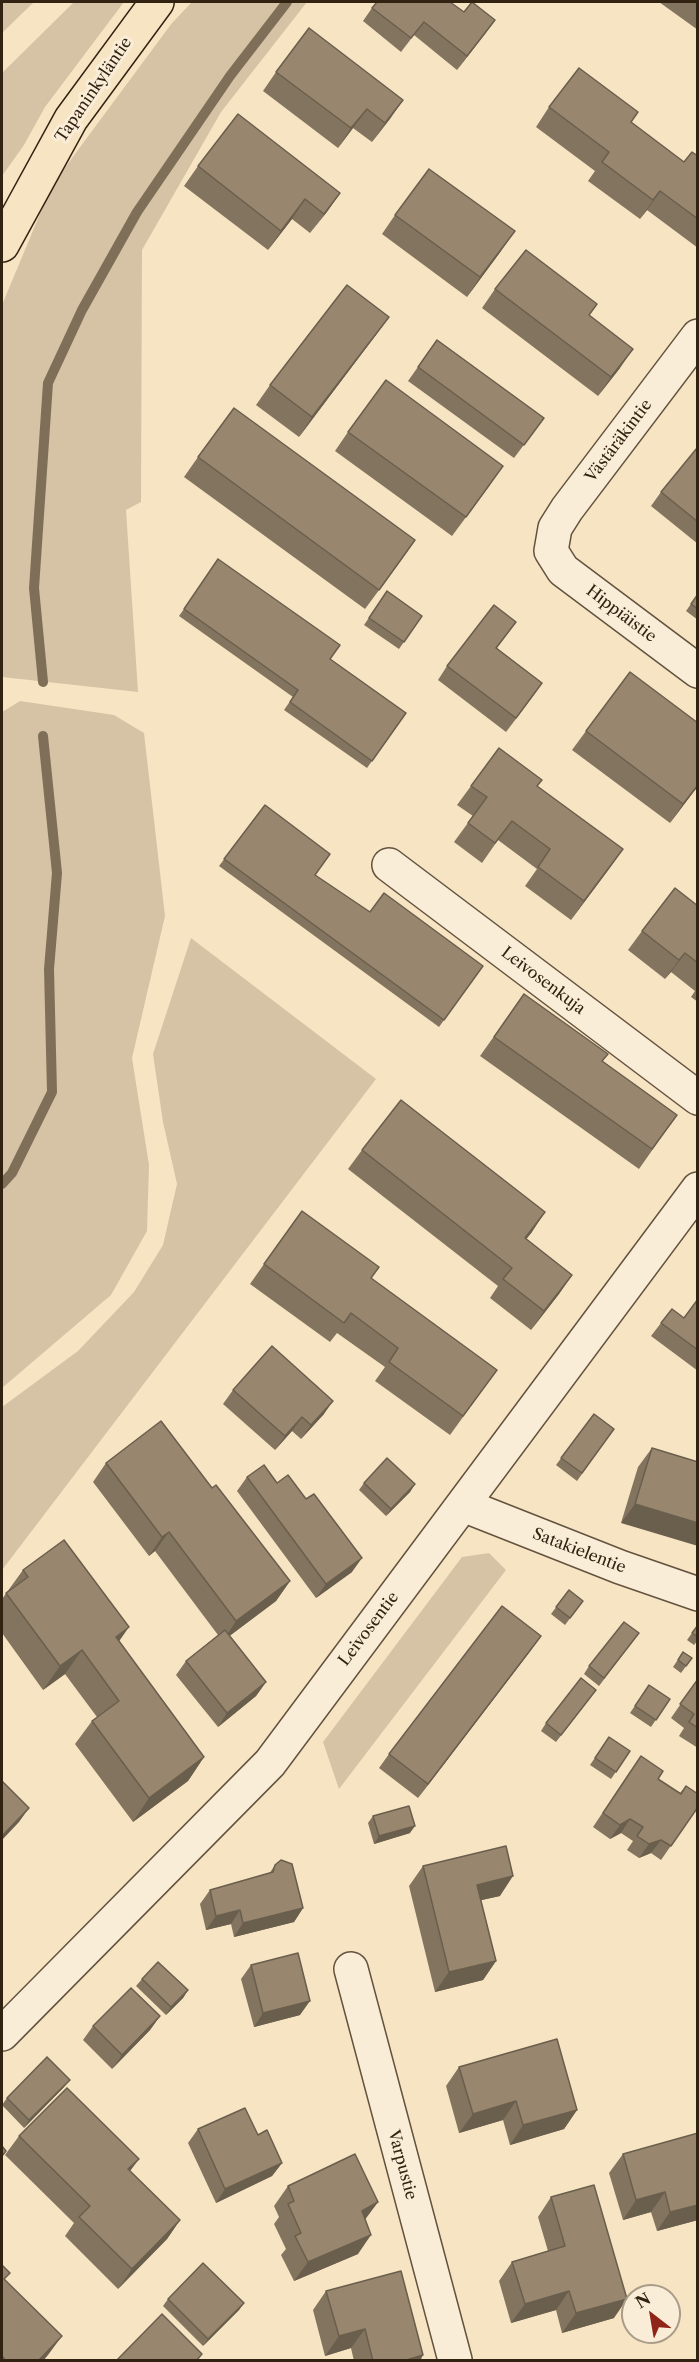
<!DOCTYPE html>
<html>
<head>
<meta charset="utf-8">
<style>
	body { margin:0 }
	#map { position:relative; width:699px; height:2362px; overflow:hidden; background:#f7e4c3; font-family:"Libre Caslon Text",serif }
	canvas { display:block }
	.frame { position:absolute; inset:0; border:3px solid #322212; pointer-events:none }
	.north { position:absolute; left:621px; top:2284px; width:60px; height:60px; box-sizing:border-box; background:#faedd8; border:2px solid #aa9c89; border-radius:50%; rotate:329deg; font-size:16px; font-weight:700; line-height:24px; text-align:center; color:#322212 }
	.north::after { content:''; display:block; margin:auto; width:21px; height:27px; background:#8f2418; clip-path:polygon(50% 0,100% 100%,50% 72%,0 100%) }
</style>
</head>
<body>
<div id="map">
<canvas width="699" height="2362"></canvas>
<div class="frame"></div>
<div class="north">N</div>
</div>
<script>
const c = document.querySelector('canvas').getContext('2d');
c.lineJoin = 'round';
function paint(path, color) { c.fillStyle = color; c.fill(path, 'evenodd'); }
const shape = rows => new Path2D(rows.map(r => 'M' + r).join(''));
function stroke(path, color, width, dash) { c.strokeStyle = color; c.lineWidth = width; c.lineCap = dash ? 'butt' : 'round'; c.setLineDash(dash || []); c.stroke(path); }
function drawText(font, color, halo, rows, align = 'center') {
  c.font = font + ' "Libre Caslon Text",serif'; c.lineWidth = 6; c.setLineDash([]); c.textBaseline = 'middle'; c.strokeStyle = halo; c.fillStyle = color; for (const [text, x, y, turn = 0] of rows) {
    c.save(); c.translate(x, y); c.rotate((+turn || 0) * Math.PI / 180); c.textAlign = isNaN(turn) ? turn : align; if (halo) c.strokeText(text, 0, 0); c.fillText(text, 0, 0); c.restore();
  }
}
paint(shape([
	[2,2,34,2,2,33],
	[74,2,124,2,45,107,24,145,2,176,2,73],
	[192,2,307,2,221,112,142,250,141,502,126,510,138,692,2,677,2,305,52,185,172,23],
	[20,701,114,715,144,733,165,916,132,1058,149,1165,147,1231,111,1295,2,1388,2,712],
	[191,938,376,1079,2,1570,2,1407,78,1351,134,1292,163,1245,177,1184,163,1122,153,1054],
	[489,1553,506,1570,339,1789,323,1742,462,1557]
]), '#d6c3a5');
stroke(shape([
	[43,682,34,588,48,383,82,310,137,212,230,76,287,2],
	[2,1184,12,1173,52,1092,49,969,57,873,43,736]
]), '#806f58', 10);
const minor = shape([
	[698,336,567,509,555,528,551,551,563,570,698,671],
	[389,865,698,1098],
	[463,1505,620,1567,698,1594],
	[351,1969,455,2360],
	[2,2034,270,1763,698,1189]
]);
const major = shape([
	[2,245,71,119,157,2]
]);
stroke(minor, '#63523e', 36);
stroke(major, '#322212', 36);
stroke(minor, '#faedd8', 33);
stroke(major, '#f7e4c3', 33);
paint(shape([
	[659,2,698,2,698,30],
	[372,8,464,12,495,20,457,70,414,35,401,52,363,21],
	[276,72,403,100,372,142,353,128,338,148,263,91],
	[549,107,631,122,684,162,698,156,698,248,647,210,640,219,588,181,595,171,536,127],
	[198,166,340,193,310,233,292,219,268,250,184,186],
	[395,215,501,251,467,297,382,234],
	[495,289,597,304,589,315,620,368,598,396,482,308],
	[389,317,375,336,299,437,256,405,270,385],
	[437,340,544,418,514,458,408,381],
	[348,432,490,485,452,536,335,451],
	[697,449,698,544,651,506,661,492],
	[198,457,402,559,365,609,184,477],
	[387,591,422,616,399,649,364,625],
	[698,594,698,620,686,611],
	[184,609,330,659,406,713,367,768,284,710,293,697,179,616],
	[516,622,497,648,542,683,506,732,438,680,447,666],
	[698,723,698,786,670,823,572,750,586,731],
	[471,786,537,786,623,849,571,920,525,886,537,869,498,840,482,863,454,842,473,816,457,805],
	[265,805,315,875,370,912,483,966,439,1027,219,866],
	[698,906,698,1002,691,997,695,991,671,972,665,979,628,950,642,931],
	[524,994,602,1061,677,1115,639,1169,480,1056],
	[362,1150,532,1232,526,1239,572,1275,559,1294,531,1330,490,1298,498,1286,348,1169],
	[264,1264,371,1279,497,1370,450,1435,375,1381,385,1367,337,1333,330,1342,250,1284],
	[698,1299,698,1371,651,1336,661,1323,684,1318],
	[233,1390,324,1414,301,1439,292,1431,275,1450,223,1404],
	[594,1414,614,1429,577,1481,556,1465],
	[652,1448,698,1462,621,1523,638,1467],
	[106,1463,212,1488,290,1581,276,1601,229,1636,266,1682,256,1696,218,1727,176,1675,186,1661,218,1635,155,1551,149,1556,93,1482],
	[247,1477,277,1483,352,1572,316,1598,237,1491],
	[364,1483,415,1484,410,1492,386,1516,359,1490],
	[23,1570,119,1641,204,1757,188,1781,133,1822,75,1744,92,1721,97,1717,65,1674,43,1690,2,1633,2,1599],
	[569,1590,583,1601,565,1625,551,1614],
	[698,1625,698,1640,694,1645,687,1640],
	[639,1633,599,1686,584,1674,589,1666],
	[531,1650,418,1798,379,1768,389,1754],
	[683,1652,692,1658,681,1673,673,1667],
	[698,1679,698,1748,679,1736,684,1728,671,1718],
	[649,1685,670,1699,651,1727,630,1713],
	[591,1697,556,1742,541,1731,546,1723],
	[609,1737,630,1751,611,1779,590,1765],
	[631,1770,658,1779,680,1793,686,1786,698,1807,661,1860,651,1853,639,1858,627,1850,633,1841,621,1833,610,1839,593,1827],
	[373,1816,410,1833,374,1844,368,1823],
	[275,1865,303,1908,294,1922,234,1937,231,1924,206,1930,200,1904,210,1890,269,1874],
	[423,1866,500,1896,481,1900,496,1961,483,1980,435,1992,409,1886],
	[251,1965,300,2015,254,2027,241,1979],
	[142,1979,188,1990,183,1998,166,2015,136,1986],
	[160,2016,150,2030,112,2069,83,2040,93,2026],
	[459,2067,577,2110,564,2129,510,2145,503,2120,459,2133,446,2086],
	[64,2087,24,2128,2,2105,7,2098],
	[198,2129,258,2135,282,2163,272,2176,216,2203,188,2143],
	[19,2136,130,2171,180,2220,167,2239,118,2289,65,2236,74,2223,5,2155],
	[623,2154,698,2220,657,2231,651,2212,623,2220,609,2173],
	[288,2186,378,2202,365,2219,358,2254,294,2281,281,2255,286,2249,274,2224,279,2217,274,2206],
	[551,2197,614,2318,562,2333,556,2310,511,2323,499,2281,512,2262,548,2251,538,2217],
	[326,2291,420,2361,354,2361,351,2348,325,2356,313,2310],
	[168,2299,244,2303,239,2310,203,2346,163,2306]
]), '#83745f');
paint(shape([
	[495,20,485,34,457,70,467,56],
	[403,100,390,119,372,142,385,123],
	[367,109,353,128,338,148,351,128],
	[660,191,647,210,640,219,653,200],
	[340,193,327,212,310,233,324,214],
	[305,199,292,219,268,250,281,231],
	[515,231,501,251,467,297,480,277],
	[389,317,375,336,299,437,312,417],
	[633,349,620,368,598,396,611,377],
	[415,540,402,559,365,609,379,590],
	[542,683,533,696,506,732,516,718],
	[698,785,698,786,670,823,683,804],
	[623,849,609,869,571,920,584,901],
	[685,953,671,972,665,979,679,960],
	[545,1212,532,1232,512,1257,525,1238],
	[572,1275,559,1294,531,1330,544,1311],
	[333,1401,324,1414,301,1439,311,1425],
	[302,1417,292,1431,275,1450,285,1436],
	[415,1484,410,1492,386,1516,391,1509],
	[635,1504,698,1523,698,1546,621,1523],
	[169,1532,155,1551,149,1556,162,1537],
	[362,1558,352,1572,316,1598,326,1584],
	[290,1581,276,1601,223,1641,236,1621],
	[129,1627,113,1650,116,1637],
	[541,1636,531,1650,418,1798,428,1784],
	[82,1650,65,1674,43,1690,60,1666],
	[266,1682,256,1696,218,1727,227,1713],
	[204,1757,188,1781,133,1822,149,1798],
	[29,1808,19,1822,2,1840,2,1836],
	[630,1819,621,1833,610,1839,620,1825],
	[415,1826,410,1833,374,1844,379,1836],
	[661,1840,651,1853,639,1858,649,1844],
	[513,1876,500,1896,464,1904,477,1885],
	[303,1908,294,1922,234,1937,243,1923],
	[240,1910,231,1924,206,1930,216,1916],
	[496,1961,483,1980,435,1992,449,1972],
	[188,1990,183,1998,166,2015,171,2007],
	[310,2001,300,2015,254,2027,263,2013],
	[160,2016,150,2030,112,2069,122,2055],
	[70,2080,64,2087,24,2128,29,2120],
	[516,2101,503,2120,459,2133,473,2114],
	[577,2110,564,2129,510,2145,523,2125],
	[139,2159,125,2178,128,2169],
	[282,2163,272,2176,216,2203,225,2189],
	[665,2192,651,2212,623,2220,636,2200],
	[378,2202,364,2221,362,2211],
	[698,2205,698,2220,657,2231,670,2212],
	[180,2220,167,2239,118,2289,132,2269],
	[371,2235,358,2254,294,2281,308,2262],
	[569,2291,556,2310,511,2323,525,2304],
	[627,2299,614,2318,562,2333,576,2313],
	[244,2303,239,2310,203,2346,208,2339],
	[365,2329,351,2348,325,2356,339,2336],
	[62,2336,48,2355,43,2361,38,2361],
	[423,2355,420,2361,403,2361]
]), '#6a5e4d');
const building = shape([
	[377,2,450,2,464,12,472,2,495,20,467,56,424,22,411,38,372,8,377,2],
	[309,28,403,100,385,123,367,109,351,128,276,72,309,28],
	[579,68,638,112,631,122,684,162,692,152,698,156,698,219,660,191,653,200,602,162,609,152,549,107,579,68],
	[238,114,340,193,324,214,305,199,281,231,198,166,238,114],
	[429,169,515,231,480,277,395,215,429,169],
	[526,250,597,304,589,315,633,349,611,377,495,289,526,250],
	[347,285,389,317,312,417,270,385,347,285],
	[437,340,544,418,524,445,418,367,437,340],
	[386,380,503,466,466,517,348,432,386,380],
	[234,408,415,540,379,590,198,457,234,408],
	[697,448,698,449,698,522,661,492,697,448],
	[218,559,340,645,330,659,406,713,372,761,290,702,298,690,184,609,218,559],
	[387,591,422,616,404,642,369,618,387,591],
	[698,594,698,609,691,604,698,594],
	[494,605,516,622,496,648,542,683,516,718,447,666,494,605],
	[630,672,698,723,698,785,683,804,586,731,630,672],
	[499,748,542,780,537,786,623,849,584,901,538,867,550,849,512,821,495,843,468,823,487,797,471,786,499,748],
	[265,805,330,854,315,875,370,912,384,893,483,966,444,1020,224,859,265,805],
	[675,888,698,906,698,963,685,953,679,960,642,931,675,888],
	[524,994,608,1054,602,1061,677,1115,652,1149,494,1037,524,994],
	[401,1100,545,1212,525,1238,572,1275,544,1311,503,1279,512,1268,362,1150,401,1100],
	[302,1211,379,1267,371,1278,497,1370,463,1416,389,1362,398,1348,351,1313,344,1323,264,1264,302,1211],
	[698,1299,698,1350,661,1323,672,1309,684,1318,698,1299],
	[272,1346,333,1401,311,1425,302,1417,285,1436,233,1390,272,1346],
	[594,1414,614,1429,582,1473,561,1458,594,1414],
	[161,1421,212,1488,216,1485,290,1581,236,1621,169,1532,162,1537,106,1463,161,1421],
	[652,1448,698,1462,698,1523,635,1504,652,1448],
	[387,1458,415,1484,391,1509,364,1483,387,1458],
	[264,1465,277,1483,288,1475,306,1499,314,1494,362,1558,326,1584,247,1477,264,1465],
	[64,1540,129,1627,116,1637,204,1757,149,1798,92,1721,119,1701,82,1650,60,1666,6,1593,28,1577,23,1570,64,1540],
	[569,1590,583,1601,570,1618,556,1607,569,1590],
	[502,1606,541,1636,428,1784,389,1754,502,1606],
	[624,1622,639,1633,604,1678,589,1666,624,1622],
	[698,1625,698,1637,692,1633,698,1625],
	[225,1630,266,1682,227,1713,186,1661,225,1630],
	[683,1652,692,1658,686,1666,678,1660,683,1652],
	[581,1678,596,1690,561,1735,546,1723,581,1678],
	[698,1679,698,1728,689,1722,694,1714,680,1704,698,1679],
	[649,1685,670,1699,656,1720,635,1706,649,1685],
	[609,1737,630,1751,616,1772,595,1758,609,1737],
	[641,1756,663,1771,658,1779,681,1794,686,1786,698,1794,698,1807,671,1846,661,1840,649,1844,637,1836,643,1827,630,1819,620,1825,603,1813,641,1756],
	[2,1781,29,1808,2,1836,2,1781],
	[409,1806,415,1826,379,1836,373,1816,409,1806],
	[506,1846,513,1876,477,1885,496,1961,449,1972,423,1866,506,1846],
	[281,1860,292,1864,303,1908,243,1923,240,1910,216,1916,210,1890,273,1872,275,1865,281,1860],
	[298,1953,310,2001,263,2013,251,1965,298,1953],
	[158,1962,188,1990,171,2007,142,1979,158,1962],
	[131,1988,160,2016,122,2055,93,2026,131,1988],
	[557,2039,577,2110,523,2125,516,2101,473,2114,459,2067,557,2039],
	[47,2057,70,2080,29,2120,7,2098,47,2057],
	[67,2088,139,2159,128,2169,180,2220,132,2269,79,2217,90,2206,19,2136,67,2088],
	[245,2108,258,2135,267,2130,282,2163,225,2189,198,2129,245,2108],
	[698,2133,698,2205,670,2212,665,2192,636,2200,623,2154,698,2133],
	[2,2146,6,2151,2,2156,2,2146],
	[355,2154,378,2202,362,2211,371,2235,308,2262,295,2236,301,2233,288,2204,294,2201,288,2186,355,2154],
	[594,2185,627,2299,576,2313,569,2291,525,2304,512,2262,565,2246,551,2197,594,2185],
	[203,2263,244,2303,208,2339,168,2299,203,2263],
	[2,2265,10,2273,4,2279,62,2336,38,2361,6,2361,2,2356,2,2265],
	[401,2271,423,2355,403,2361,373,2361,365,2329,339,2336,326,2291,401,2271],
	[162,2314,202,2354,196,2361,116,2361,162,2314]
]);
paint(building, '#98876e');
stroke(building, '#6a5e4d', 1.5);
drawText('16px', '#322212', '#faedd8', [
	["Tapaninkyläntie",94,90,-56],
	["Västäräkintie",619,441,-53],
	["Hippiäistie",621,614,37],
	["Leivosenkuja",543,981,37],
	["Satakielentie",579,1551,21],
	["Leivosentie",369,1629,-53],
	["Varpustie",402,2165,75]
]);
</script>
</body>
</html>
